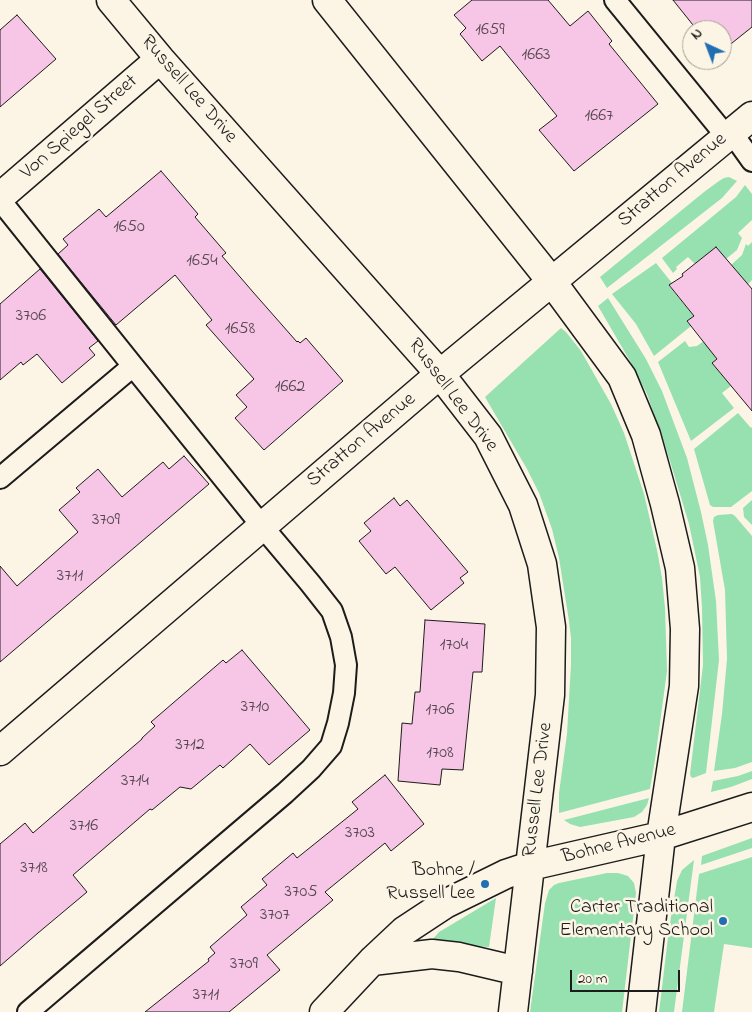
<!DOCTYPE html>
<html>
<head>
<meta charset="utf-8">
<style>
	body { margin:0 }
	#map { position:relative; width:752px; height:1012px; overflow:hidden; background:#fcf5e5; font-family:"Indie Flower",sans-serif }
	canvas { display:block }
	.north { position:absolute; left:682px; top:20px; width:50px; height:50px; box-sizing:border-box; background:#fcf5e5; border:1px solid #a29e95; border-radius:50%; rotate:317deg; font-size:14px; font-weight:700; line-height:20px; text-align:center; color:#1c1c1c }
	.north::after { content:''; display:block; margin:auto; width:18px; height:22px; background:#1f6fb2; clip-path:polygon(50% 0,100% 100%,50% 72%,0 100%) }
	.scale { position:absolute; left:570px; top:970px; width:110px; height:22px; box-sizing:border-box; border:2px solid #1c1c1c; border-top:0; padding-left:6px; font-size:15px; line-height:18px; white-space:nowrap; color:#1c1c1c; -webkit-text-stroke:4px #fcf5e5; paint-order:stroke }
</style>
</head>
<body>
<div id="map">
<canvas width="752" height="1012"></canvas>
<div class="north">N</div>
<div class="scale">20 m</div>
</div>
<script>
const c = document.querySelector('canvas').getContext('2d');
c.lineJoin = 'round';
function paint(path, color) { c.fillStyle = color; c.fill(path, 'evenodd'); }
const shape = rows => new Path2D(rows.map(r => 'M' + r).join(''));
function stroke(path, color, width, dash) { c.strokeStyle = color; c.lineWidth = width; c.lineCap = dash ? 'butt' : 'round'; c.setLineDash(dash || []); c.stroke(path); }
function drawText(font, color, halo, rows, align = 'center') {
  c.font = font + ' "Indie Flower",sans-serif'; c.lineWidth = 5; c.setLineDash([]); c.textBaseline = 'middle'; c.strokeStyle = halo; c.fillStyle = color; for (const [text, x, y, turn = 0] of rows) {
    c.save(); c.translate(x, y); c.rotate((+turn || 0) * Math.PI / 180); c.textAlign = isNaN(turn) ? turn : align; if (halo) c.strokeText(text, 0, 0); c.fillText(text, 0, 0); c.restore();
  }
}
paint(shape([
	[729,177,737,181,722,198,607,288,600,277,704,192,719,181,724,178],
	[745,185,752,194,752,220,738,233,742,238,737,250,726,259,695,264,688,257,676,267,677,269,673,273,662,258,707,221,736,197],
	[752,242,752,280,746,286,731,265,742,255,746,244,748,246],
	[656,263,672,283,669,286,694,316,687,322,691,326,654,356,636,324,612,294],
	[608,298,646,359,662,391,687,458,701,512,708,545,716,601,719,660,706,773,693,778,691,777,690,774,703,665,702,608,700,577,689,524,670,461,647,394,630,361,598,306],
	[561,328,566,332,581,351,611,404,624,433,644,494,657,550,662,578,665,608,667,671,655,760,650,789,559,813,559,793,567,734,571,664,571,638,569,621,559,558,552,529,539,493,527,469,485,397],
	[752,330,712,363,731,386,722,393,734,408,691,441,658,362,685,341,689,347,697,346,711,336],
	[738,413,751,428,752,427,752,491,731,507,713,507,710,505,694,449],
	[752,500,752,525,744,517,743,508],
	[732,514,735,516,752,536,752,762,735,768,714,771,722,714,727,659,725,590,713,521,714,517,718,515],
	[752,771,752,779,731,787,711,792,713,781,738,776],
	[649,798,647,805,642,812,634,817,580,827,570,824,564,820],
	[752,838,752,848,701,865,702,856],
	[752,857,752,948,724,944,714,1012,682,1012,699,874],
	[694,860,674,1012,659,1012,669,929,677,881,682,870],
	[607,873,618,873,628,876,634,883,636,893,622,1012,530,1012,545,903,549,890,554,885,559,883],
	[496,898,489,947,441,944,436,943,433,939,439,932]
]), '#97e0b0');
const building = shape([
	[472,0,548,0,570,26,588,11,612,41,609,44,658,104,574,171,539,130,557,116,500,46,482,61,460,34,466,28,454,15,472,0],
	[673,0,752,0,752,27,722,51,722,30,697,30,673,0],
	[17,15,56,59,0,107,0,30,17,15],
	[161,171,198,214,195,217,226,253,222,256,253,292,297,342,298,341,300,343,306,338,343,381,264,450,235,418,247,407,236,395,254,379,206,325,212,320,175,275,116,325,58,254,68,245,63,239,99,209,106,217,161,171],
	[716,247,752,289,752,411,712,363,717,359,687,321,694,316,669,285,683,276,682,274,716,247],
	[40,269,98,341,89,348,95,355,62,383,37,354,23,365,21,362,0,380,0,304,40,269],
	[184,456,209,484,0,662,0,566,17,586,78,532,59,510,80,492,76,488,98,469,122,497,163,462,169,469,184,456],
	[394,498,400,506,407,500,468,572,460,578,464,583,431,610,395,567,386,574,359,541,371,531,364,523,394,498],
	[425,620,485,624,482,672,473,672,463,770,442,769,440,785,398,781,402,723,412,724,415,692,420,692,425,620],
	[242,650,310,730,269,765,250,744,223,768,220,765,191,789,180,787,152,810,150,809,73,875,87,892,38,933,0,966,0,844,25,823,33,833,142,739,142,738,155,726,151,722,223,660,226,663,242,650],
	[385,775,424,824,391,851,385,843,325,892,333,900,267,955,280,970,229,1012,145,1012,209,961,208,959,215,953,210,947,247,915,241,907,267,885,262,879,293,853,297,858,358,809,352,802,385,775]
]);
paint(building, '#f7c5e5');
stroke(building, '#1c1c1c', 1);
const service = shape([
	[615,0,727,137],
	[732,133,752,161],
	[0,200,133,366,262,526,310,583,332,611,341,637,346,665,344,693,338,723,331,746,311,769,285,793,28,1012],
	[0,478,133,366]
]);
const minor = shape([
	[111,0,160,59,440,374,488,436,523,505,542,564,551,627,550,695,513,1012],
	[327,0,552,282,622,377,646,435,665,504,680,568,685,629,684,686,661,836,641,1012],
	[0,197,160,59],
	[0,751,440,374,752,116],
	[372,961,432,954,459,957,518,971],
	[324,1012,372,961,404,931,445,904,506,874,530,866,661,836,752,807]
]);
stroke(service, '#1c1c1c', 24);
stroke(minor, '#1c1c1c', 31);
stroke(service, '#fcf5e5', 20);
stroke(minor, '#fcf5e5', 28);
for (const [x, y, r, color] of [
	[485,884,5,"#1f6fb2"],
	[723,921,5,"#1f6fb2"]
]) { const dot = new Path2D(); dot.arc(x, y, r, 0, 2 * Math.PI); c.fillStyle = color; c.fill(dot); stroke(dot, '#fcf5e5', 2); }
drawText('18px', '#53464e', null, [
	["1659",490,31],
	["1663",536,56],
	["1667",599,117],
	["1650",129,228],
	["1654",202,262],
	["3706",31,317],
	["1658",240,330],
	["1662",290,388],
	["3709",106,521],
	["3711",70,577],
	["1704",454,646],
	["3710",255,708],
	["1706",440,711],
	["3712",190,746],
	["1708",440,754],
	["3714",135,782],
	["3716",84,827],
	["3703",360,834],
	["3718",34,869],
	["3705",301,893],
	["3707",275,916],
	["3709",244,965],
	["3711",206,996]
]);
drawText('20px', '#1c1c1c', '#fcf5e5', [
	["Russell Lee Drive",188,90,49],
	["Von Spiegel Street",80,128,-41],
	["Stratton Avenue",673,181,-40],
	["Russell Lee Drive",452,396,53],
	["Stratton Avenue",362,441,-40],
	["Russell Lee Drive",539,790,-83],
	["Bohne Avenue",619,845,-14]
]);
drawText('20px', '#1c1c1c', '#fcf5e5', [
	["Bohne /",475,872],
	["Russell Lee",475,895],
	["Carter Traditional",713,909],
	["Elementary School",713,932]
], 'right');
</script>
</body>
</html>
